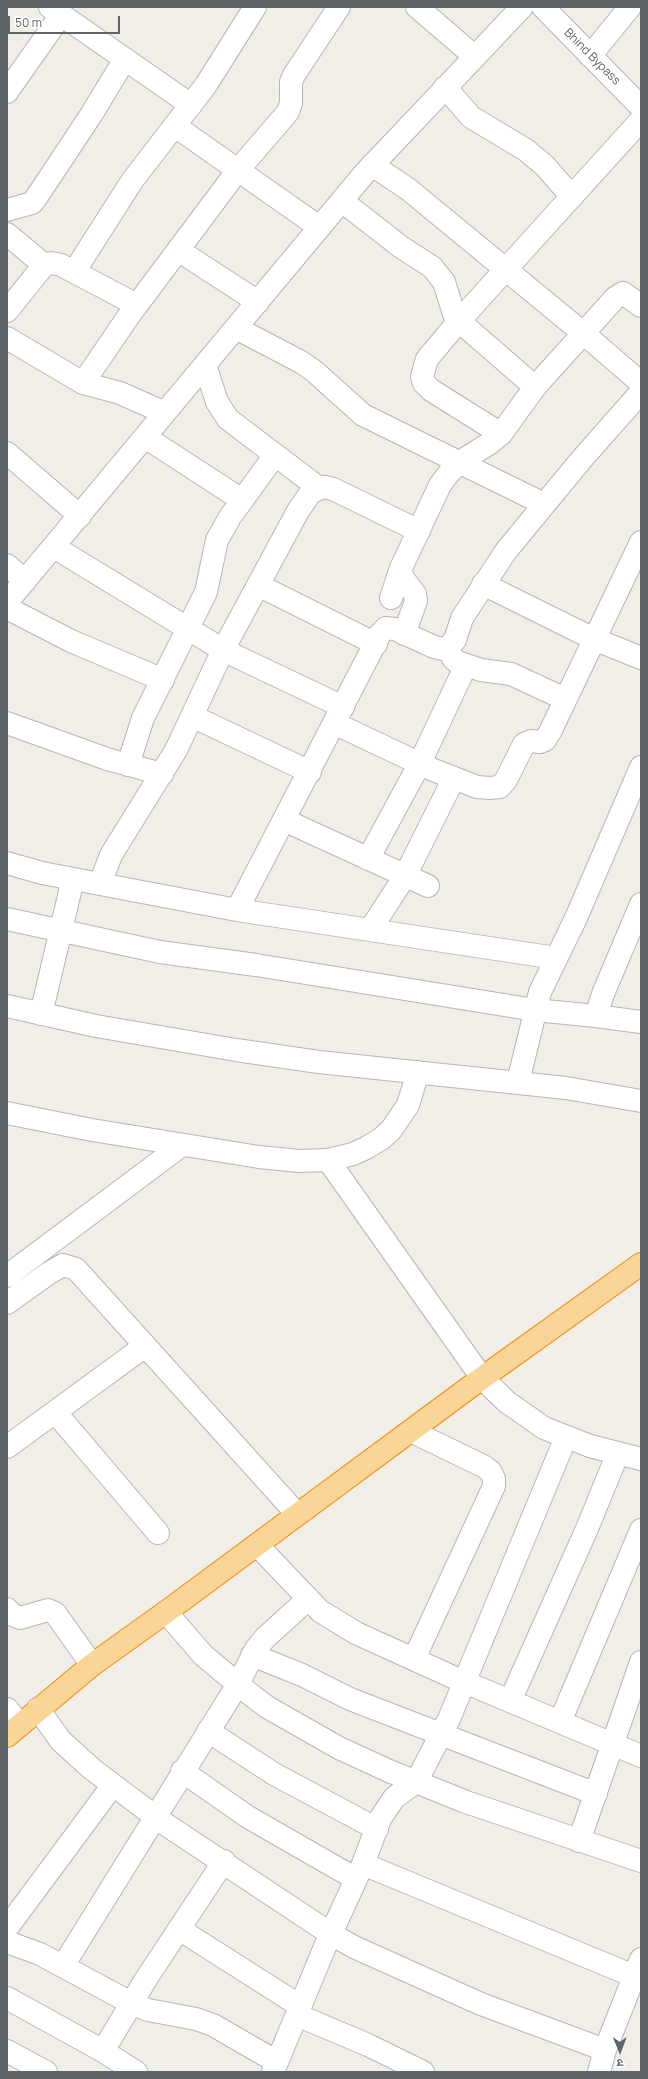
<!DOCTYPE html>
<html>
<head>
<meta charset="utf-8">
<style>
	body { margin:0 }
	#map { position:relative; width:648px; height:2079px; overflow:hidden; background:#f1eee8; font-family:Manrope,"Noto Sans Devanagari",sans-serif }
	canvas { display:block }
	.frame { position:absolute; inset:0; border:8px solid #5f6468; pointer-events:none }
	.north { position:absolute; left:600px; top:2031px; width:40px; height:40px; -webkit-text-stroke:3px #fff; paint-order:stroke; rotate:179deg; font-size:11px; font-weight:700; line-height:16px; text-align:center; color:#5f6468 }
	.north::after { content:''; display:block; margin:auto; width:14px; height:18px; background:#5f6468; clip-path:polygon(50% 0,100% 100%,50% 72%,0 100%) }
	.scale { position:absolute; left:8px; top:16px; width:112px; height:18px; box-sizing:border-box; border:2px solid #5f6468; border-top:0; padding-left:5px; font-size:12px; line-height:14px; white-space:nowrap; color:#5f6468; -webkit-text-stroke:3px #fff; paint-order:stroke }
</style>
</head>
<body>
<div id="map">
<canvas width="648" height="2079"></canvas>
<div class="frame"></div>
<div class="north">उ</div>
<div class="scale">50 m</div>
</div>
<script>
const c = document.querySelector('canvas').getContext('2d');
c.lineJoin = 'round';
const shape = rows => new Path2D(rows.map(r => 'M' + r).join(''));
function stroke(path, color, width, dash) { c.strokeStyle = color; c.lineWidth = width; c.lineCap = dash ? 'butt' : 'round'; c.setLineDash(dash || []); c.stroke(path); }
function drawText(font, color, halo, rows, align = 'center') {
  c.font = font + ' Manrope,sans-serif'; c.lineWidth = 3.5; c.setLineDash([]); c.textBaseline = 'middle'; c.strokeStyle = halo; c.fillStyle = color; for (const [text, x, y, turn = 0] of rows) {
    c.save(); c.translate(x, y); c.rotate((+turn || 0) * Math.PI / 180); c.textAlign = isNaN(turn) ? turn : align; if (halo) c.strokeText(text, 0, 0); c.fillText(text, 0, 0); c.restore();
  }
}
const minor = shape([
	[50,7,191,105],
	[417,7,474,56],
	[543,7,641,107],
	[590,56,630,7],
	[445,87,471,117,526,150,545,166,572,197],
	[7,92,61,15],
	[175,126,319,227],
	[372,165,408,189,583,333,641,383],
	[342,201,401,247,432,267,444,282,454,314,459,321,535,387],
	[7,210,32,203,38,195,91,115,125,59],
	[7,234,44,265],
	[178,250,258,302],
	[74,272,132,181,206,85,255,7],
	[7,311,44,265,51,263,61,265,137,305],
	[236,328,301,362,314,371,363,415,544,504],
	[7,338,83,383,120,393,165,413],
	[205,365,217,402,228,419,319,488],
	[83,383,128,317,238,170,288,112,291,103,291,82,294,75,339,7],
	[501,434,431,390,424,383,422,377,427,359,459,321,641,120],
	[145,437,242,500],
	[7,453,80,516],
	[54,547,223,650,343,707],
	[7,565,25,581],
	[483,584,594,639,641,658],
	[258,585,376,644],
	[391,598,401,568],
	[7,602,364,174,522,7],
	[7,608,71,641,163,680],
	[404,634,416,601,415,594,402,577,401,568,440,485,449,473,460,462,490,443,501,434,535,387,615,298,623,293,641,306],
	[453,658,457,662,481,670,511,674,565,699],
	[192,716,310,772],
	[7,723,107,759,162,774],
	[334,723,431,769,477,787,490,788,500,787,506,780,524,744,531,741,540,742,545,740,550,732,641,542],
	[128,765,143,718,206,592,217,540,230,517,275,455],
	[284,820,428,886],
	[368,859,420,763,466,665],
	[7,863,42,873,237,910,556,958],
	[100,884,111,855,176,750,223,650,298,511,311,492,325,487,333,489,419,531],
	[237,910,380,634,386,628,395,629,434,647,443,649,449,646,455,640,462,618,506,551,581,460,641,392],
	[7,919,160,952,256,965,535,1010,596,1016,641,1022],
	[370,930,405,876,454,778],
	[7,1006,96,1026,236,1050,319,1062,566,1088,641,1101],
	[41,1014,73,879],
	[596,1016,603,994,641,904],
	[518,1082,540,992,576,918,641,767],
	[7,1113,92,1130,259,1157,299,1161,328,1160,353,1154,366,1148,381,1139,391,1130,408,1105,418,1072],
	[328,1160,482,1378,507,1402,544,1428,590,1446,641,1459],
	[7,1276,182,1145],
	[7,1303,49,1273,63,1265,76,1269,297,1514],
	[55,1412,158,1533],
	[411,1431,485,1467,491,1472,494,1479,494,1486,414,1659],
	[7,1447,145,1346],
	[257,1545,320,1611,356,1633,455,1678,641,1756],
	[7,1609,13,1615,20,1618,48,1610,55,1613,92,1665],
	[166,1612,203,1655,246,1691,267,1707,339,1748,389,1771,466,1802,641,1861],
	[252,1655,302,1675,350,1699,596,1794],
	[510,1701,586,1531,618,1453],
	[7,1709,20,1725],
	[38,1709,61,1741,92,1769,165,1824,331,1934,354,1947,481,2004,605,2050],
	[560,1722,641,1530],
	[208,1731,274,1774,377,1829],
	[182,1771,248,1817,356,1879],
	[579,1841,641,1662],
	[363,1864,641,1979],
	[7,1928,113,1785],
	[179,1929,300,2006],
	[7,1942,40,1954,131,2003,148,2010,196,2019,213,2025,277,2062],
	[63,1966,238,1684,256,1649,265,1638,308,1599],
	[7,1998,103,2051,136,2072],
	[297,2015,368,2045,423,2072],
	[7,2051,46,2072],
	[103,2051,146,1979,224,1861],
	[273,2072,324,1949,363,1864,380,1819,394,1798,416,1782,449,1719,566,1437],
	[599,2072,605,2050,641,1959]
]);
const highway = shape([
	[7,1736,92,1665,166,1612,482,1378,641,1264]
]);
stroke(minor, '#b3b6ba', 24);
stroke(highway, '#ef8d0a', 24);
stroke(minor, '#fff', 22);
stroke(highway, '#f9d597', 22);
drawText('12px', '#5f6468', '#fff', [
	["Bhind Bypass",592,57,45]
]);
</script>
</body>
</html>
